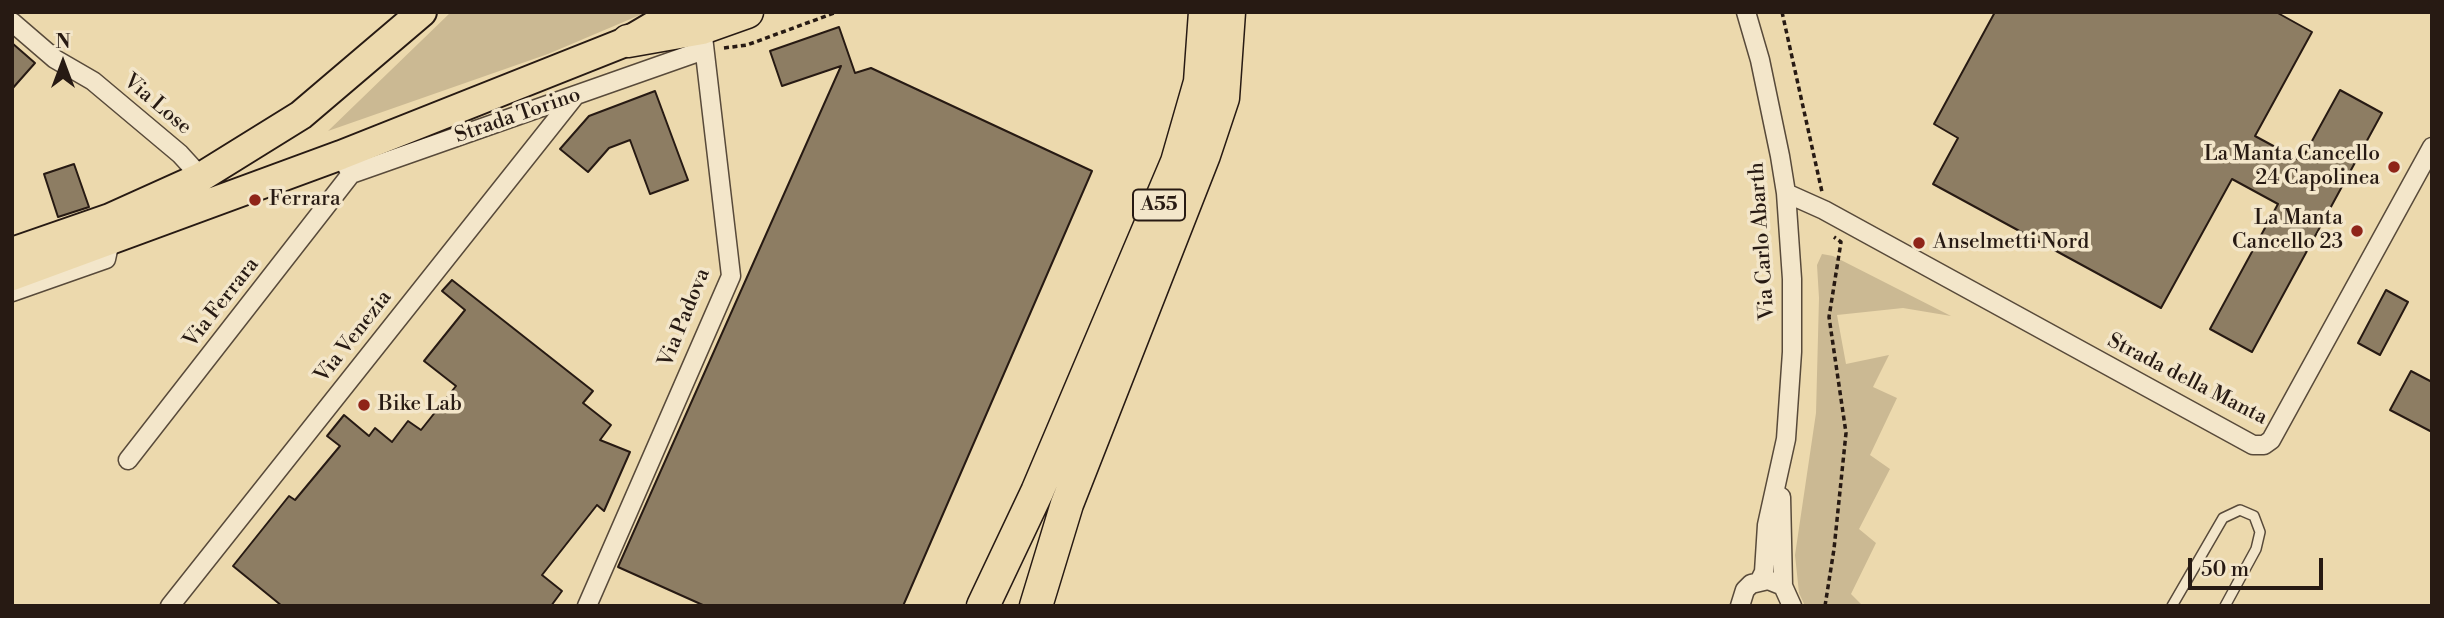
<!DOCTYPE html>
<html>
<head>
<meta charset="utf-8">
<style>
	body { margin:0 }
	#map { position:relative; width:2444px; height:618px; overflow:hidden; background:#ecd9ad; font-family:"Libre Bodoni",serif }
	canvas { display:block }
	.frame { position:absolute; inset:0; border:14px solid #271a13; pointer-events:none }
	.north { position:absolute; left:28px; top:28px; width:70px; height:70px; -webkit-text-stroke:5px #f3e6ca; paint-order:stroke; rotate:0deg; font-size:19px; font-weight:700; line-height:28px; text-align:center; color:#271a13 }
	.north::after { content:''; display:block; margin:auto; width:24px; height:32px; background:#271a13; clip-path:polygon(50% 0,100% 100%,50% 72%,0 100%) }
	.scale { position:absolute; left:2188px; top:558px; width:135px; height:32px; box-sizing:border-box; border:4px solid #271a13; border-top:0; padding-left:9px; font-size:21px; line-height:24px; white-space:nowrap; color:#271a13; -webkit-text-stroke:5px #f3e6ca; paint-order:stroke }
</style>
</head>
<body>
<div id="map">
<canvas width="2444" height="618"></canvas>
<div class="frame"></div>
<div class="north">N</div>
<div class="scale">50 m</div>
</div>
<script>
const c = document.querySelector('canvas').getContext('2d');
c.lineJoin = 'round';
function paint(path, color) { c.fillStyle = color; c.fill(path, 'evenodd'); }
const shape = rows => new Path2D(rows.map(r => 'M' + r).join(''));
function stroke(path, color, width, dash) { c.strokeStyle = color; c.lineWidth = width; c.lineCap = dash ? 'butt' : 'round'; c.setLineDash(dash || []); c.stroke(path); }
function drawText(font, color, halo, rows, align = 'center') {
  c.font = font + ' "Libre Bodoni",serif'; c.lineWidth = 7; c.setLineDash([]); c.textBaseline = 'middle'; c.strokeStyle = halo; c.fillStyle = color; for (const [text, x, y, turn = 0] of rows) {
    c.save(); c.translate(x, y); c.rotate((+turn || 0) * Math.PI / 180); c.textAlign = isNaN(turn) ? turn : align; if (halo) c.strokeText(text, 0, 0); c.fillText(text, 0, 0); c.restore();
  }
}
paint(shape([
	[451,12,647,12,548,54,328,131],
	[1822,254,1833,256,1951,316,1903,308,1837,315,1846,364,1889,355,1873,387,1897,398,1870,455,1890,469,1859,529,1876,543,1851,594,1863,606,1805,606,1799,593,1795,555,1816,413,1819,298,1817,265]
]), '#cbb993');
const building = shape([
	[1995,12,2276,12,2312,32,2255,136,2301,161,2340,90,2382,113,2252,352,2210,329,2278,204,2232,179,2161,308,1933,184,1958,138,1934,124,1995,12],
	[839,27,855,73,871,68,1092,171,903,606,705,606,618,567,841,66,782,86,770,51,839,27],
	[12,43,35,63,12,89,12,43],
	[655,91,688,180,650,194,630,140,609,148,588,172,560,149,589,116,655,91],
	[74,164,89,207,58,217,44,174,74,164],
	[452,280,593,391,583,403,611,425,600,440,630,452,604,511,597,505,542,575,562,591,551,606,282,606,233,566,289,496,295,500,340,446,327,436,344,415,369,436,375,428,392,442,408,421,421,430,456,386,424,361,465,310,442,291,452,280],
	[2386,290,2408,302,2380,355,2358,343,2386,290],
	[2411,371,2432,382,2432,432,2390,410,2411,371]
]);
paint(building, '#8d7d63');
stroke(building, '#271a13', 2);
const service = shape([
	[2172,606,2223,518,2240,510,2254,516,2260,532,2256,549,2225,606]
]);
const minor = shape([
	[1746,12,1760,60,1780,156,1786,193,1792,279,1792,352,1786,439,1767,525,1764,572,1760,580],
	[12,22,55,59,93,81,180,154,201,177],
	[341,155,351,174,704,50],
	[1786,193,1824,210,2253,445,2264,445,2271,440,2432,147],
	[12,292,106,259,110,241],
	[128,460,351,174],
	[1781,497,1783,586],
	[170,606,575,96],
	[587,606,731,276,702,28],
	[1740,606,1745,590,1751,584,1768,580,1783,586,1792,606]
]);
const primary = shape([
	[12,252,110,218,201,177,301,115,422,12],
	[12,276,341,155,628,41,677,12]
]);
const motorway = shape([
	[628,41,702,28,747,12],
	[983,606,1037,492,1177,162,1200,82,1205,12],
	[1036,606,1067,504,1204,155,1223,98,1229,12]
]);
stroke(service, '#584a3a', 12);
stroke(minor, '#584a3a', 21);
stroke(primary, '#271a13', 32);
stroke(motorway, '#271a13', 35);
stroke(shape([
	[1782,12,1822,192],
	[724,48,747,45,837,12],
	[1825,606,1834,549,1846,433,1829,317,1841,242,1834,237]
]), '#271a13', 3.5, [5, 3.5]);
stroke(service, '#f3e6ca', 9);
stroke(minor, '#f3e6ca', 18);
stroke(primary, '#ecd9ad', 28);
stroke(motorway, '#ecd9ad', 32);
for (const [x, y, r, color] of [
	[2394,167,7,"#8f2418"],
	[255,200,7,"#8f2418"],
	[2357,231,7,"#8f2418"],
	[1919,243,7,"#8f2418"],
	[364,405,7,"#8f2418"]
]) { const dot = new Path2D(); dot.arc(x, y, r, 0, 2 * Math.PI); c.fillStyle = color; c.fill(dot); stroke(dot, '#f3e6ca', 2.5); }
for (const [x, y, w] of [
	[1159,205,52]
]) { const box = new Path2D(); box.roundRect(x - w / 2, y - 15.5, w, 31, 5); c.fillStyle = '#f3e6ca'; c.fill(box); stroke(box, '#271a13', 2); }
drawText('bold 19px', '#271a13', null, [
	["A55",1159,205]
]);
drawText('21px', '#271a13', '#f3e6ca', [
	["Via Lose",157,105,40],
	["Strada Torino",518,116,-19],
	["Via Carlo Abarth",1763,241,-94],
	["Via Ferrara",222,303,-52],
	["Via Padova",685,318,-68],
	["Via Venezia",354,337,-52],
	["Strada della Manta",2187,380,27]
]);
drawText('21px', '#271a13', '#f3e6ca', [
	["La Manta Cancello",2380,155,"right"],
	["24 Capolinea",2380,179,"right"],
	["Ferrara",269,200],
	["La Manta",2343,219,"right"],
	["Cancello 23",2343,243,"right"],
	["Anselmetti Nord",1933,243],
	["Bike Lab",378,405]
], 'left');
</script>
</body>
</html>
